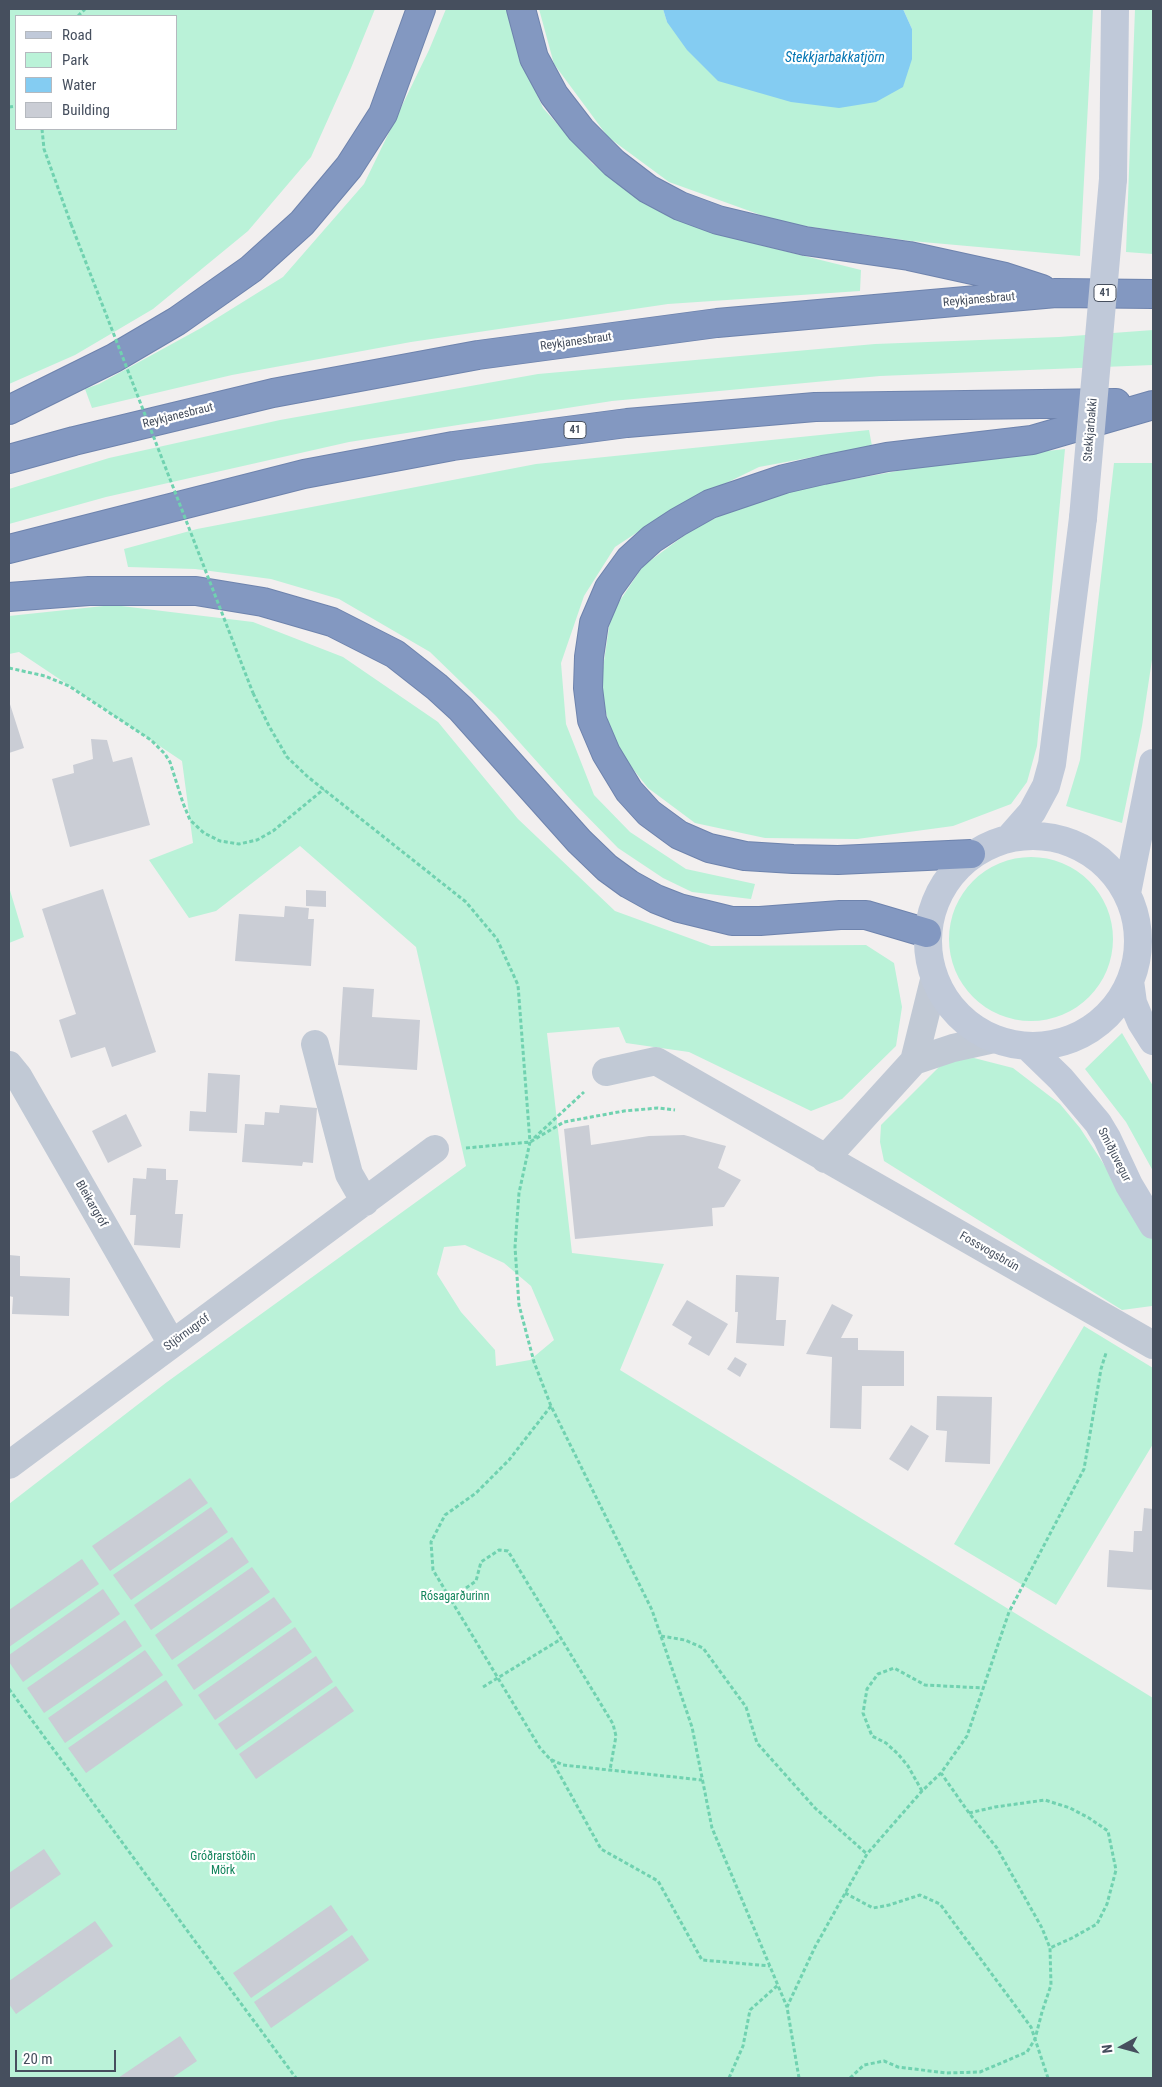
<!DOCTYPE html>
<html>
<head>
<meta charset="utf-8">
<style>
	body { margin:0 }
	#map { position:relative; width:1162px; height:2087px; overflow:hidden; background:#f2efef; font-family:"Roboto Condensed",sans-serif }
	canvas { display:block }
	.frame { position:absolute; inset:0; border:10px solid #464f5e; pointer-events:none }
	.legend { position:absolute; left:15px; top:15px; width:162px; height:115px; box-sizing:border-box; background:#fff; border:1px solid #b5b9bf; margin:0; padding:6px 9px; list-style:none; font-size:15px; color:#464f5e }
	.legend li { display:flex; align-items:center; gap:10px; height:25px }
	.legend b { width:25px; border:1px solid #b5b9bf }
	.north { position:absolute; left:1097px; top:2022px; width:50px; height:50px; -webkit-text-stroke:4px #fff; paint-order:stroke; rotate:263deg; font-size:14px; font-weight:700; line-height:20px; text-align:center; color:#464f5e }
	.north::after { content:''; display:block; margin:auto; width:18px; height:22px; background:#464f5e; clip-path:polygon(50% 0,100% 100%,50% 72%,0 100%) }
	.scale { position:absolute; left:15px; top:2050px; width:101px; height:22px; box-sizing:border-box; border:2px solid #464f5e; border-top:0; padding-left:6px; font-size:15px; line-height:18px; white-space:nowrap; color:#464f5e; -webkit-text-stroke:4px #fff; paint-order:stroke }
</style>
</head>
<body>
<div id="map">
<canvas width="1162" height="2087"></canvas>
<div class="frame"></div>
<ul class="legend">
<li><b style="height:6px;background:#c0c9d9"></b>Road</li>
<li><b style="height:14px;background:#baf2d8"></b>Park</li>
<li><b style="height:14px;background:#84ccf2"></b>Water</li>
<li><b style="height:14px;background:#cacdd5"></b>Building</li>
</ul>
<div class="north">N</div>
<div class="scale">20 m</div>
</div>
<script>
const c = document.querySelector('canvas').getContext('2d');
c.lineJoin = 'round';
function paint(path, color) { c.fillStyle = color; c.fill(path, 'evenodd'); }
const shape = rows => new Path2D(rows.map(r => 'M' + r).join(''));
function stroke(path, color, width, dash) { c.strokeStyle = color; c.lineWidth = width; c.lineCap = dash ? 'butt' : 'round'; c.setLineDash(dash || []); c.stroke(path); }
function drawText(font, color, halo, rows, align = 'center') {
  c.font = font + ' "Roboto Condensed",sans-serif'; c.lineWidth = 4.5; c.setLineDash([]); c.textBaseline = 'middle'; c.strokeStyle = halo; c.fillStyle = color; for (const [text, x, y, turn = 0] of rows) {
    c.save(); c.translate(x, y); c.rotate((+turn || 0) * Math.PI / 180); c.textAlign = isNaN(turn) ? turn : align; if (halo) c.strokeText(text, 0, 0); c.fillText(text, 0, 0); c.restore();
  }
}
paint(shape([
	[9,9,375,9,351,68,311,157,248,231,153,309,75,355,9,384],
	[16,16,176,16,176,129,16,129],
	[446,9,509,9,521,59,543,108,593,164,658,209,752,243,861,270,860,291,668,304,411,342,232,375,92,408,85,389,99,384,201,328,283,277,364,184,429,50],
	[539,9,663,9,667,22,912,29,903,9,1093,9,1080,256,911,241,783,223,669,182,608,137,554,64],
	[1135,9,1153,9,1153,254,1126,252],
	[1153,330,1153,365,880,376,612,401,349,442,106,497,9,524,9,489,109,458,280,420,538,374,875,344,1059,337],
	[869,430,872,446,759,467,671,510,615,547,584,596,561,663,566,724,594,795,630,832,686,869,755,884,751,899,692,892,663,878,618,848,573,802,496,716,430,652,339,599,271,579,195,569,128,567,124,549,197,529,536,464],
	[1065,449,1037,746,1027,782,1011,804,953,826,857,839,765,838,695,823,648,788,614,745,600,688,611,614,643,566,693,529,740,506,805,488,941,463],
	[1114,463,1153,463,1153,653,1142,726,1122,823,1066,806,1080,760],
	[113,605,253,622,343,657,438,722,518,819,615,911,711,946,866,945,894,963,902,1007,896,1046,842,1099,811,1111,689,1052,626,1043,619,1027,547,1033,572,1253,664,1264,620,1370,1153,1698,1153,2078,9,2078,9,1504,167,1382,466,1166,416,947,300,846,216,911,189,918,149,860,193,843,182,761,19,652,9,654,9,616],
	[465,1245,504,1263,531,1286,554,1340,530,1360,496,1366,495,1350,461,1312,437,1274,444,1247],
	'949 939a82 82 0 1 1 164 0a82 82 0 1 1-164 0Z',
	[9,887,24,937,9,943],
	[1122,1033,1153,1086,1153,1171,1126,1122,1085,1069],
	[974,1058,1013,1068,1060,1104,1080,1128,1153,1239,1152,1306,1122,1310,884,1161,880,1142,881,1125,939,1067,958,1059],
	[1084,1326,1153,1368,1153,1444,1056,1605,954,1544]
]), '#baf2d8');
paint(shape([
	[663,9,903,9,912,29,912,59,903,87,876,102,839,108,791,102,718,81,687,50,667,22]
]), '#84ccf2');
paint(shape([
	[9,701,24,748,9,753],
	[91,739,107,740,113,762,132,757,150,825,70,847,52,779,74,773,73,765,93,759],
	[103,889,156,1052,112,1067,105,1047,71,1058,59,1020,76,1014,42,909],
	[306,890,326,891,326,907,306,906],
	[285,906,309,908,308,919,314,919,311,966,235,961,239,914,284,917],
	[343,987,374,989,372,1017,420,1020,417,1070,338,1065],
	[208,1073,240,1075,237,1133,189,1131,190,1111,206,1112],
	[280,1105,317,1108,313,1163,303,1162,302,1166,242,1162,245,1124,264,1125,265,1112,279,1113],
	[126,1114,142,1146,108,1163,92,1131],
	[589,1125,591,1145,649,1136,684,1135,726,1146,718,1168,741,1180,724,1207,712,1208,713,1226,575,1239,564,1129],
	[147,1168,166,1169,166,1180,178,1180,175,1214,183,1214,180,1248,134,1245,136,1215,130,1215,133,1178,146,1179],
	[9,1255,20,1256,20,1276,70,1278,69,1316,12,1314,13,1297,9,1296],
	[736,1275,779,1277,776,1320,786,1320,784,1346,736,1343,738,1312,735,1312],
	[687,1300,728,1324,709,1356,688,1344,692,1337,672,1325],
	[832,1304,853,1315,841,1338,858,1338,858,1350,904,1351,904,1386,862,1386,861,1429,830,1428,832,1357,806,1354],
	[735,1357,747,1364,740,1377,727,1369],
	[937,1396,992,1397,990,1464,945,1462,947,1431,936,1430],
	[911,1425,929,1436,908,1471,889,1459],
	[190,1478,208,1503,110,1571,92,1546],
	[211,1507,228,1532,131,1600,113,1575],
	[1144,1508,1153,1509,1153,1590,1107,1587,1109,1550,1133,1552,1134,1531,1142,1531],
	[232,1537,249,1562,151,1630,134,1605],
	[82,1559,99,1584,9,1647,9,1610],
	[252,1567,270,1592,172,1660,155,1635],
	[103,1589,120,1614,23,1682,9,1662,9,1655],
	[274,1597,292,1622,194,1690,177,1665],
	[125,1620,142,1646,44,1713,27,1688],
	[295,1627,312,1652,215,1720,198,1695],
	[145,1650,163,1675,65,1743,48,1718],
	[316,1656,333,1682,236,1750,218,1724],
	[166,1680,183,1705,86,1773,68,1748],
	[336,1686,354,1711,256,1779,239,1754],
	[44,1849,61,1874,9,1910,9,1873],
	[331,1905,348,1930,251,1998,233,1973],
	[95,1921,113,1946,16,2014,9,2004,9,1981],
	[352,1935,369,1960,271,2028,254,2002],
	[180,2036,197,2061,172,2078,118,2078]
]), '#cacdd5');
const highway = shape([
	[521,9,534,58,554,95,581,130,614,163,648,189,680,206,718,220,805,241,909,256,1005,277,1042,289],
	[9,410,114,358,177,321,251,269,302,223,349,167,383,114,421,9],
	[9,459,74,441,273,393,478,355,717,323,1056,293,1153,294],
	[9,549,304,474,453,446,627,423,815,407,1116,403],
	[9,597,89,591,196,591,263,602,332,622,395,654,437,687,461,709,579,841,607,868,629,884,656,899,679,908,732,921,760,921,840,915,866,915,927,933],
	[971,854,838,860,793,859,745,856,709,848,679,835,649,813,629,791,606,753,592,720,588,688,589,657,594,623,609,588,630,559,652,539,678,522,710,504,784,479,823,470,887,457,1032,440,1153,405]
]);
stroke(highway, '#6e83ad', 30);
stroke(shape([
	[78,16,85,9],
	[9,107,16,106],
	[42,129,44,149,71,224],
	[9,668,45,676,69,686,151,740,165,754,170,762,183,803,190,820,204,833,220,841,239,844,257,840,273,831,324,789],
	[253,693,269,726,287,757,308,777,466,902,497,939,518,985,530,1142,519,1193,515,1247,519,1305,534,1362,551,1406,652,1610,692,1727,712,1828,787,2007],
	[534,1138,584,1092],
	[466,1148,530,1142,564,1122,624,1111,658,1108,675,1110],
	[551,1406,509,1460,476,1493,445,1515,431,1542,433,1570,540,1748,550,1759,563,1765,702,1780],
	[450,1599,476,1581,481,1562,499,1550,508,1551,613,1724,616,1736,610,1770],
	[661,1636,685,1640,703,1648,746,1707,757,1743,815,1808,867,1854],
	[483,1687,561,1639],
	[9,1689,296,2078],
	[551,1759,601,1849,658,1881,702,1960,770,1966],
	[922,1791,908,1766,898,1754,886,1743,872,1736,863,1713,867,1689,878,1674,894,1668,925,1685,983,1688],
	[969,1813,995,1807,1045,1800,1070,1808,1089,1818,1108,1831,1116,1870,1107,1904,1097,1924,1072,1938,1050,1948],
	[845,1893,873,1908,889,1905,920,1895,940,1904,1031,2027,1048,2078],
	[729,2078,743,2046,750,2010,778,1985],
	[799,2078,787,2007,815,1947,867,1854,922,1791,941,1773,967,1736,1009,1612,1084,1469,1101,1369,1106,1353],
	[850,2078,864,2065,884,2061,898,2067,946,2073,980,2072,1027,2052,1035,2039,1042,2012,1051,1985,1050,1948,1042,1928,997,1848,969,1813,941,1773]
]), '#70d2b0', 3, [4, 2.5]);
stroke(shape([
	[315,1044,349,1174,365,1202],
	[914,1061,953,1048,994,1039],
	[9,1065,18,1076,172,1344],
	[606,1072,656,1061,1153,1345],
	[825,1159,914,1061,934,980],
	[9,1465,435,1149]
]), '#c1c9d5', 28);
stroke(shape([
	[1113,179,1115,9],
	'928 941a105 105 0 1 1 210 0a105 105 0 1 1-210 0Z',
	[1010,837,1032,812,1046,786,1052,764,1083,518],
	[1127,893,1153,763],
	[1130,981,1133,1003,1141,1022,1153,1041],
	[1027,1046,1061,1079,1098,1123,1107,1138,1129,1185,1153,1225]
]), '#c0c9d9', 28);
stroke(highway, '#8398c1', 28);
stroke(shape([
	[71,224,253,693]
]), '#70d2b0', 3, [4, 2.5]);
stroke(shape([
	[1083,518,1113,179]
]), '#c0c9d9', 28);
for (const [x, y, w] of [
	[1105,293,22],
	[575,430,22]
]) { const box = new Path2D(); box.roundRect(x - w / 2, y - 8.5, w, 17, 4); c.fillStyle = '#fff'; c.fill(box); stroke(box, '#464f5e', 1); }
drawText('bold 11px', '#464f5e', null, [
	["41",1105,293],
	["41",575,430]
]);
drawText('12px', '#464f5e', '#fff', [
	["Reykjanesbraut",979,300,-5],
	["Reykjanesbraut",576,342,-8],
	["Reykjanesbraut",178,416,-14],
	["Stekkjarbakki",1091,430,-85],
	["Smiðjuvegur",1114,1155,63],
	["Bleikargróf",91,1204,60],
	["Fossvogsbrún",989,1252,30],
	["Stjörnugróf",187,1333,-36]
]);
drawText('12px', '#11845b', '#fff', [
	["Rósagarðurinn",455,1597],
	["Gróðrarstöðin",223,1857],
	["Mörk",223,1871]
]);
drawText('italic 14px', '#0375b3', '#fff', [
	["Stekkjarbakkatjörn",835,58]
]);
</script>
</body>
</html>
